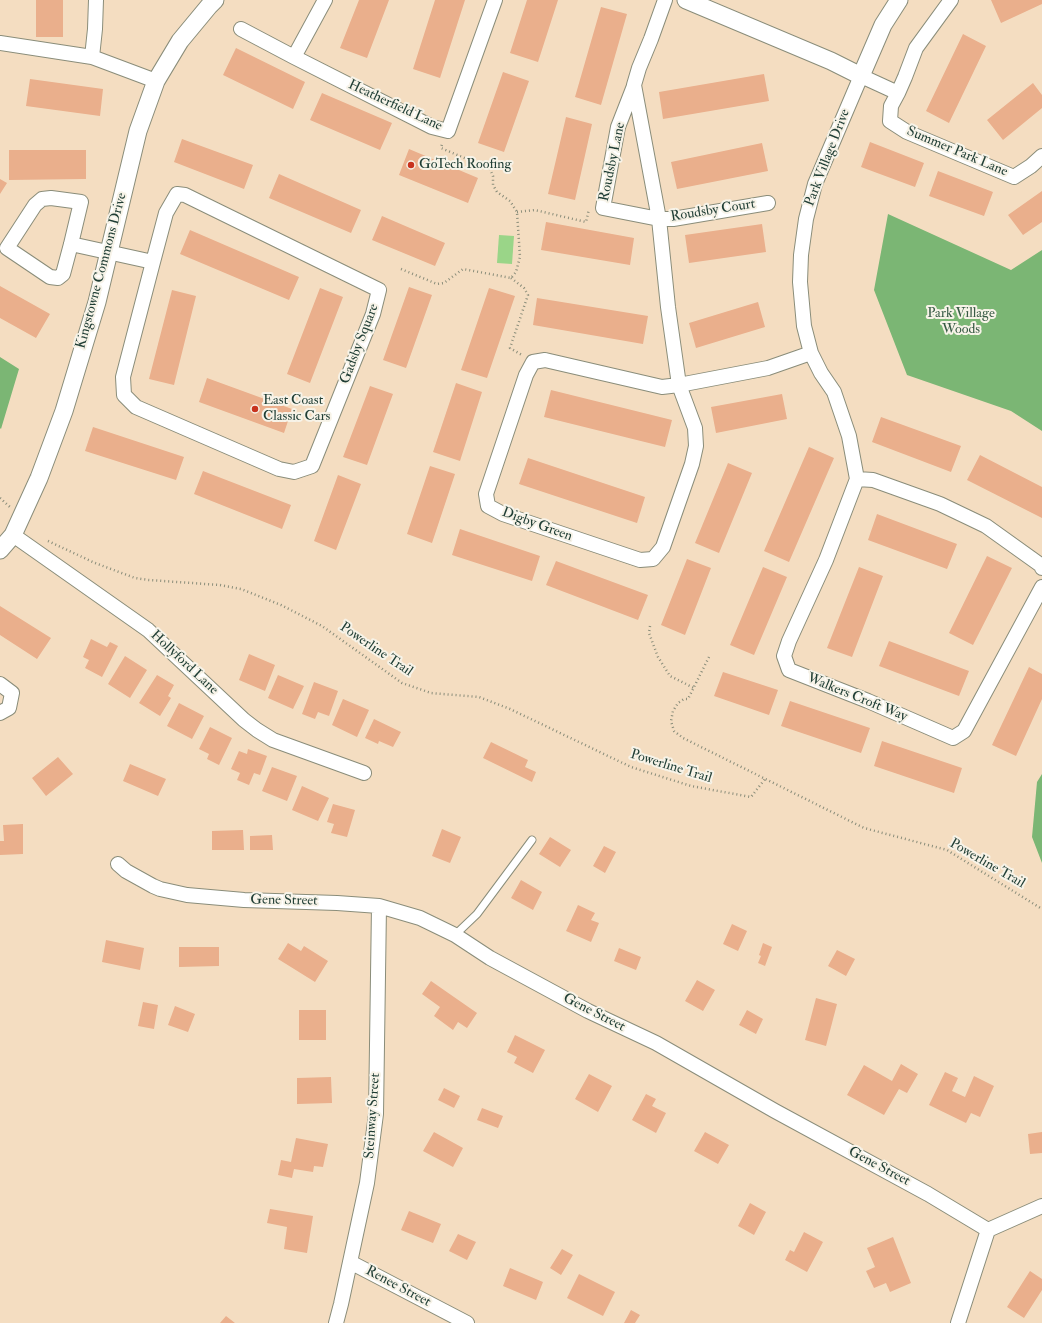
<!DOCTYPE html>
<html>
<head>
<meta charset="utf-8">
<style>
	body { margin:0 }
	canvas { display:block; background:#f4ddc1 }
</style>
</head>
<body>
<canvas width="1042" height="1323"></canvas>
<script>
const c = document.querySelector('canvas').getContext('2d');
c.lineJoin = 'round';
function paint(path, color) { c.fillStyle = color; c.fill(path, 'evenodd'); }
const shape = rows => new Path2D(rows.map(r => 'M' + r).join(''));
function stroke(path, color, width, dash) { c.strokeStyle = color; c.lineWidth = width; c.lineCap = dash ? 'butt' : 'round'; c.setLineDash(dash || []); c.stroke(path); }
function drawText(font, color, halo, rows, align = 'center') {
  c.font = font + ' "IM FELL Double Pica",serif'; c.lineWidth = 4; c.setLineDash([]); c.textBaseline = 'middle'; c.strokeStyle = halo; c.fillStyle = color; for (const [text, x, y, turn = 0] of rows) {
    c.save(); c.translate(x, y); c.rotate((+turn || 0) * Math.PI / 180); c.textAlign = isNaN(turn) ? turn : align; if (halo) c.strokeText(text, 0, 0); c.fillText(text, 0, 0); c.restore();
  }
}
paint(shape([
	[499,235,514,236,512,264,497,263]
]), '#9ad588');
paint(shape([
	[888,214,1011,270,1042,250,1042,431,1011,411,907,375,874,290],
	[0,357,19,369,1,429,0,428],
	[1042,774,1042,863,1032,837,1037,782]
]), '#7bb674');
paint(shape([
	[36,0,63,0,63,37,36,37],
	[359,0,389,0,367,58,340,48],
	[435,0,465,0,440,78,413,69],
	[527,0,558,0,538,62,510,53],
	[992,0,1042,0,1042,4,1001,23,991,0],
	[601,7,627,14,601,105,575,97],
	[963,34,986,46,949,123,926,111],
	[236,48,305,82,293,109,223,75],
	[503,72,529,81,504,152,478,143],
	[764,74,769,101,663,119,659,92],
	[30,79,103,89,100,116,26,106],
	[1033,83,1042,95,1042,108,1003,140,987,120],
	[322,93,392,123,380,150,310,120],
	[566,117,592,124,575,200,548,194],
	[182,139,253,165,244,189,174,162],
	[870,142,924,163,915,187,861,167],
	[762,143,768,171,677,189,671,162],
	[409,149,478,178,468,203,399,175],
	[9,150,86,150,86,179,9,180],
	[938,171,993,192,984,216,929,196],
	[279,174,361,210,351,233,269,198],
	[0,179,7,183,0,194],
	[1042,191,1042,222,1023,235,1008,215],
	[382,216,445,243,435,266,372,240],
	[546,222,634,238,630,265,541,250],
	[762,224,766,252,689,263,685,235],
	[190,230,299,277,289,300,180,254],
	[0,286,50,314,36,338,0,318],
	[409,287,432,295,406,368,383,360],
	[320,288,343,297,310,383,287,374],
	[489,288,515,296,487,378,461,370],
	[172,290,196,296,174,385,149,379],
	[537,298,648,316,643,344,533,325],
	[758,302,765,327,696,348,689,323],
	[207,378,292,409,284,433,199,402],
	[456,383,482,392,460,461,433,452],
	[370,386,393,394,367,465,343,457],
	[551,390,672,420,665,447,544,417],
	[782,394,787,419,716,433,711,407],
	[881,417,961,446,951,472,872,442],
	[93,427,184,457,176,480,85,451],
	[809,447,834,458,789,562,764,551],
	[980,455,1042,487,1042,518,967,480],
	[528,458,645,497,637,523,519,484],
	[728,463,752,473,719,553,695,543],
	[430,466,455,474,432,543,407,534],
	[203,471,291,505,282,529,194,494],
	[338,475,361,484,336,550,314,541],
	[877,514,957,544,947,569,868,540],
	[460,529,540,556,532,581,452,555],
	[987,556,1012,568,973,645,949,633],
	[687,559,711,568,685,635,661,625],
	[556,561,648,595,638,620,546,585],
	[763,567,787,577,754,655,730,645],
	[859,567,883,576,852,657,827,648],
	[0,606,51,638,37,659,0,635],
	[91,639,107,647,110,642,118,646,102,677,85,668,89,660,83,657],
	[889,641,969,671,959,696,879,666],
	[249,654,275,665,265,691,239,680],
	[125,656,147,670,130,698,108,684],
	[1029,667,1042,674,1042,699,1016,756,992,745],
	[723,672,778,690,769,715,714,696],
	[157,675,174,685,168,696,171,698,160,716,139,703],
	[278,675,304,686,293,709,268,698],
	[314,682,338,691,329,716,318,712,315,719,302,714],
	[343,699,369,710,357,737,332,725],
	[790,701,870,728,861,753,781,726],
	[179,703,204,716,192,739,167,726],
	[374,719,401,732,393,747,379,741,378,744,365,738],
	[210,727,232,738,219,765,207,759,209,754,199,749],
	[882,741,962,768,954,793,874,766],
	[491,742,528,760,525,767,536,772,532,782,483,758],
	[248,749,267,756,260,775,254,773,249,785,237,780,240,773,231,769,239,751,247,754],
	[58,757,73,774,46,796,32,778],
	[130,764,166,779,158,796,123,781],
	[272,767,297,776,287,801,262,791],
	[302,786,329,798,318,821,292,810],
	[333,804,355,810,347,837,331,833,334,824,327,822],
	[23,824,23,854,0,855,0,841,4,841,3,825],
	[442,829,461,837,450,863,432,856],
	[243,830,244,850,212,850,212,831],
	[272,835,273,850,250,850,250,836],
	[550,837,571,850,560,867,539,854],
	[604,846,616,852,605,873,593,866],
	[521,880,542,892,533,910,511,898],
	[578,905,595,913,591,920,599,923,591,942,566,931],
	[732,924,747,931,738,951,723,944],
	[106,940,144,948,140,970,102,962],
	[288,943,301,951,304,946,328,961,315,982,278,959],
	[763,943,772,947,765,966,758,963,761,956,759,955],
	[179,947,219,947,219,966,179,967],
	[619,948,641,957,636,970,614,961],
	[837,950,855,959,846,976,828,966],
	[697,980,715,990,703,1011,685,1001],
	[431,981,477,1013,467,1028,458,1022,453,1030,434,1016,440,1007,422,994],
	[816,998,837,1004,826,1046,805,1040],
	[143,1002,158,1005,154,1029,138,1026],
	[175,1006,195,1014,188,1032,168,1025],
	[299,1010,326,1010,326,1040,299,1040],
	[747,1010,763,1019,756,1034,739,1025],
	[515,1035,545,1050,533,1073,514,1063,517,1057,507,1052],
	[901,1064,918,1074,907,1093,899,1089,884,1115,847,1095,864,1065,892,1081],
	[945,1072,958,1078,952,1091,965,1097,974,1076,994,1086,980,1117,971,1113,966,1123,929,1105],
	[589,1074,612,1086,598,1112,575,1099],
	[331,1077,332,1103,297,1104,297,1078],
	[444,1088,460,1096,454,1108,438,1100],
	[646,1094,656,1099,652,1106,666,1113,656,1133,632,1120],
	[482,1108,503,1116,498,1128,477,1120],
	[434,1132,463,1148,453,1167,423,1151],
	[705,1132,729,1145,718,1164,694,1151],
	[1042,1132,1042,1153,1030,1154,1028,1134],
	[296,1138,328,1144,323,1167,314,1166,313,1172,294,1169,292,1178,278,1175,281,1160,291,1162],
	[750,1203,766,1212,754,1235,738,1226],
	[270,1209,313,1216,307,1253,284,1249,287,1227,267,1223],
	[409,1211,441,1224,433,1243,401,1230],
	[804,1232,823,1242,807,1272,785,1260,790,1250,794,1252],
	[458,1234,476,1242,467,1260,449,1251],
	[893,1237,911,1283,890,1292,886,1283,874,1288,866,1271,875,1267,867,1248],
	[562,1249,573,1255,561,1275,550,1268],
	[510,1268,543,1282,536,1300,503,1286],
	[1030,1271,1042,1279,1042,1290,1024,1318,1007,1307],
	[579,1274,615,1292,603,1316,567,1298],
	[631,1310,640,1315,635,1323,624,1323],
	[226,1316,235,1323,220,1323]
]), '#eaaf8c');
const service = shape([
	[455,935,477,914,532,840]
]);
const minor = shape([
	[665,0,651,39,639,68,634,85,659,219,668,307,679,385,768,368,811,353],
	[241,29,294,57,432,127,448,131,495,0],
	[0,43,92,57,156,81],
	[92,57,95,29,96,0],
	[294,57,325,0],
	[634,86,618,127,603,208,659,219,673,219,768,203],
	[898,93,905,77,916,48,951,0],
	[177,194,185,195,379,290,373,314,312,466,294,472,279,469,136,407,124,395,123,377,153,262,166,213,177,194],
	[51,198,81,202,71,244,63,274,58,278,50,277,7,248,35,205,42,199,51,198],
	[71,244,153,262],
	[545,360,662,387,679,385,695,428,696,446,692,464,663,547,653,559,640,560,503,514,488,506,486,494,526,375,533,362,545,360],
	[857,479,849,436,834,392,821,373,811,353,804,326,800,282,801,255,806,219,815,184,861,76,898,93,891,106,890,121,907,132,1014,177,1031,166,1042,156],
	[13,535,148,630,244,720,257,730,273,740,364,773],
	[1042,568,1042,566,986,526,940,504,873,480,857,479,826,560,789,641,784,656,789,670,868,701,953,738,964,731,1042,587],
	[0,684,12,693,9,708,0,713],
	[118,864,126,871,153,886,160,889,187,895,244,900,337,903,379,906,420,918,455,935,490,958,588,1011,656,1043,775,1111,928,1194,988,1230],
	[988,1230,1042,1206],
	[350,1262,467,1323],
	[336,1323,341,1304,367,1183,376,1114,379,906],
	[958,1323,988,1230]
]);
const tertiary = shape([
	[686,0,831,61,861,76,883,25,899,0],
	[0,550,13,535,39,478,64,411,97,302,138,131,156,81,180,41,209,6,215,0]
]);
stroke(service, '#8a8d7a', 9);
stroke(minor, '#8a8d7a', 16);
stroke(tertiary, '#8a8d7a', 19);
stroke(shape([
	[517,212,535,210,586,222,589,209],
	[401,269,437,284,444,283,463,269,511,278,516,272,520,257,517,212,510,201,497,192,493,185,493,176,490,169,441,148,442,144],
	[511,278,524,288,528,295,510,348,522,355],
	[0,498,10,507],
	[48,541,95,563,135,578,149,580,220,585,241,589,281,605,322,626,402,683,431,693,479,697,510,709,631,767,691,786,751,797,765,779],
	[650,626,649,633,658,657,670,676,694,688],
	[709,657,688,699,684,699,678,703,673,711,671,721,674,731,683,738,864,828,947,850,1042,909]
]), '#8a8d7a', 2.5, [1, 3]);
stroke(service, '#fff', 7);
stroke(minor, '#fff', 14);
stroke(tertiary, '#fff', 17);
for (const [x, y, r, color] of [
	[411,165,4,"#c8321e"],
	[255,409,4,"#c8321e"]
]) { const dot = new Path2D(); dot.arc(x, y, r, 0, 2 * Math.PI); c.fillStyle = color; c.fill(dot); stroke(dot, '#f7f3e8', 1.5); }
drawText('14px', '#1f3d34', '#f7f3e8', [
	["Heatherfield Lane",395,106,25],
	["Summer Park Lane",957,152,23],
	["Park Village Drive",828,158,-69],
	["Roudsby Lane",613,162,-78],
	["Roudsby Court",713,211,-9],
	["Kingstowne Commons Drive",102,271,-75],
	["Gadsby Square",360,344,-69],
	["Digby Green",537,525,20],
	["Powerline Trail",376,650,34],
	["Hollyford Lane",184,663,43],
	["Walkers Croft Way",857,698,22],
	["Powerline Trail",671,767,17],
	["Powerline Trail",987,864,30],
	["Gene Street",284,901,1],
	["Gene Street",594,1013,27],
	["Steinway Street",373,1116,-86],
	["Gene Street",879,1167,28],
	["Renee Street",398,1287,28]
]);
drawText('14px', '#1f3d34', '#f7f3e8', [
	["GoTech Roofing",419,165],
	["East Coast",263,401],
	["Classic Cars",263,417]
], 'left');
drawText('14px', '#385b45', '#f7f3e8', [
	["Park Village",961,314],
	["Woods",961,330]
]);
</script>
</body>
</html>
